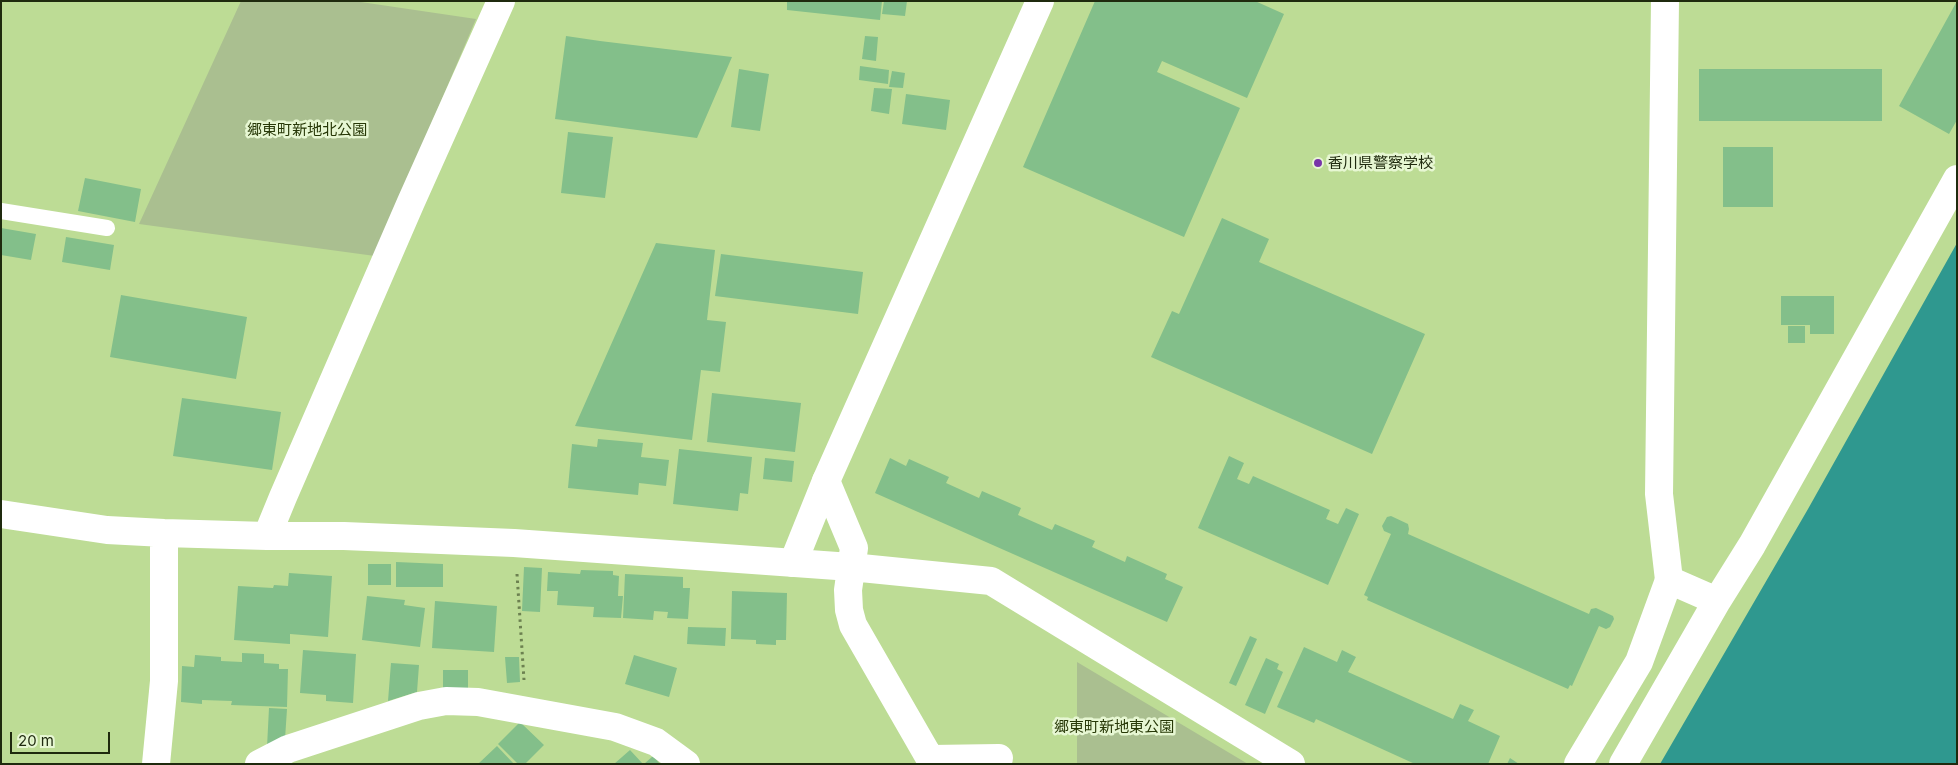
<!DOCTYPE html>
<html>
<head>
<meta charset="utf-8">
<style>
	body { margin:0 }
	#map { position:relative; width:1958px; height:765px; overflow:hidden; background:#bddc95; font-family:Inter,sans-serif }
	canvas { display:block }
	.frame { position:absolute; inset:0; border:2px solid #1f2a0e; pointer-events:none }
	.scale { position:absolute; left:10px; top:732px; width:100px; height:22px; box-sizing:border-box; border:2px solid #1f2a0e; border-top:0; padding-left:6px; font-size:15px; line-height:18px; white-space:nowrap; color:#1f2a0e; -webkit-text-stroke:4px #e7f7d3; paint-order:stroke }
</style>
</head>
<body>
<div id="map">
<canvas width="1958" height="765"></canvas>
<div class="frame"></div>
<div class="scale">20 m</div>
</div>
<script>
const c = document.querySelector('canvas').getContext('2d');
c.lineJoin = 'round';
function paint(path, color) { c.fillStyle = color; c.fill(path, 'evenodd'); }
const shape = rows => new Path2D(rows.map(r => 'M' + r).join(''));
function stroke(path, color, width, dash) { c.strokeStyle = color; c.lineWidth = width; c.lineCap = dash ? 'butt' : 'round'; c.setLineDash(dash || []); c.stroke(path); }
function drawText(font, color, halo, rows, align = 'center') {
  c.font = font + ' Inter,"Noto Sans JP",sans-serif'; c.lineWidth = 5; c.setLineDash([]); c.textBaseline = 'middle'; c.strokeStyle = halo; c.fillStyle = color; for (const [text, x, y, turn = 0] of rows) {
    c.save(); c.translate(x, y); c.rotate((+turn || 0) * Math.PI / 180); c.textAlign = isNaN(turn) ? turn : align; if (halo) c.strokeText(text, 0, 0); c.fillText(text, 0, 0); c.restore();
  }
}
paint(shape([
	[241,1,354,1,476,19,375,256,139,224],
	[1077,662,1248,764,1077,764]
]), '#aabf90');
paint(shape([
	[1957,243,1957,764,1660,764,1808,509]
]), '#2f988f');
paint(shape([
	[787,1,882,1,880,20,787,10],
	[884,1,907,1,905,16,882,14],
	[1095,1,1255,1,1284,14,1247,98,1162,61,1157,72,1240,108,1184,237,1023,167],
	[1957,1,1957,120,1949,134,1899,106],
	[566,36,600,41,732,57,697,138,555,119],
	[865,36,878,37,876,61,862,59],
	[860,66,889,70,888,84,859,80],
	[739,69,769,74,760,131,731,127],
	[1699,69,1882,69,1882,121,1699,121],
	[892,71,905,73,903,88,889,87],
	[874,88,892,89,889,114,871,111],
	[906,94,950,100,946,130,902,124],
	[568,132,613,137,605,198,561,193],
	[1723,147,1773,147,1773,207,1723,207],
	[85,178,141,189,135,222,78,211],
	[1222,218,1269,239,1259,262,1425,334,1372,454,1151,357,1172,311,1179,314],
	[1,228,36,234,31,260,1,255],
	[66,237,114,245,110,270,62,262],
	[656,243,715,250,707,320,726,322,720,372,701,370,692,440,575,426],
	[721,254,863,272,858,314,715,296],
	[121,295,247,317,236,379,110,357],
	[1781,296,1834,296,1834,334,1810,334,1810,325,1781,325],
	[1788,326,1805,326,1805,343,1788,343],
	[712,393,801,403,795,452,707,442],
	[182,398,281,412,272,470,173,456],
	[598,439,643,443,641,457,669,460,666,486,639,483,638,495,568,488,572,444,597,447],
	[679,449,752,457,748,494,740,493,738,511,673,504],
	[1229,456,1244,463,1237,479,1249,484,1253,476,1330,510,1326,519,1338,524,1346,508,1359,514,1328,585,1198,528],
	[765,458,794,461,792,482,763,479],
	[890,458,906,466,909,459,949,477,946,483,979,498,982,491,1021,508,1018,515,1052,530,1055,524,1095,541,1092,547,1125,562,1127,556,1167,574,1165,579,1183,587,1167,622,875,493],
	[1391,516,1408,524,1409,529,1408,534,1589,614,1591,609,1596,608,1613,616,1614,619,1610,627,1606,629,1599,626,1572,686,1570,685,1568,689,1367,600,1368,597,1364,595,1391,534,1384,531,1382,526,1387,517],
	[396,562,443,564,443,587,396,587],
	[368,564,391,564,391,585,368,585],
	[524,567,542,568,540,612,522,611],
	[581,570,613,571,613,575,619,576,618,596,623,596,621,618,593,617,594,607,557,605,558,591,547,591,548,572,580,574],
	[289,573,332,576,328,637,290,634,290,644,234,640,238,586,273,588,274,585,288,586],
	[625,574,683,577,683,588,690,588,688,619,667,618,668,612,654,611,653,620,623,618],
	[732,591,787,593,786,640,776,640,776,645,756,644,756,640,731,639],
	[367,596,405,600,404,605,425,608,420,647,362,640],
	[435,601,497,606,494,652,432,648],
	[688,627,726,628,725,646,687,644],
	[1250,636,1257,639,1236,686,1229,683],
	[1304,647,1337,662,1342,650,1356,657,1348,672,1453,719,1460,704,1474,710,1468,721,1500,736,1488,764,1415,764,1316,719,1314,723,1277,707],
	[303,650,356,654,353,703,326,701,326,695,300,693],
	[242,653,264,654,264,663,279,664,279,669,288,669,287,707,231,705,232,701,202,700,202,704,181,702,182,666,194,667,195,655,221,657,221,661,242,662],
	[634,655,677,668,669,697,625,684],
	[505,657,519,657,520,682,507,683],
	[1266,658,1279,664,1277,669,1283,672,1265,714,1245,705],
	[391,663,419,665,417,692,388,701],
	[443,670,468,670,468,688,443,688],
	[269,708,287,709,285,739,267,747],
	[520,722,544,745,525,764,518,764,498,744],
	[497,746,514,764,478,764],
	[630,750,643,764,614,764],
	[653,756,660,764,644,764],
	[1510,758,1519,764,1507,764]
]), '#83bf8a');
stroke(shape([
	[517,574,524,680]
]), '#6c8150', 3, [2.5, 4]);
stroke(shape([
	[1,211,107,228]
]), '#fff', 16);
stroke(shape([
	[826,481,854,548,848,590,849,610,853,625,933,764],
	[1,514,107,530,164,533,267,536,344,536,514,543,851,567,991,581,1291,764],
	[267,536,283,497,411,202,501,1],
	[931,759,999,758],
	[156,764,164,681,164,533],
	[259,764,288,749,419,706,446,701,478,702,615,727,656,742,686,764],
	[1578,764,1639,662,1669,580]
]), '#fff', 28);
stroke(shape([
	[1665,1,1659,494,1669,580,1717,601],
	[793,563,826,481,1040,1],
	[1623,764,1717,601,1752,545,1957,179]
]), '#fff', 28);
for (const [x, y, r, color] of [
	[1318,163,5,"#7835a9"]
]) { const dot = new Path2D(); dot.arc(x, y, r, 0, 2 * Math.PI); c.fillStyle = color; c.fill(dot); stroke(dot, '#e7f7d3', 2); }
drawText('15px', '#273807', '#e7f7d3', [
	["郷東町新地北公園",307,130],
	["郷東町新地東公園",1114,727]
]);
drawText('15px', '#1f2a0e', '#e7f7d3', [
	["香川県警察学校",1328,163]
], 'left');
</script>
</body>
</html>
